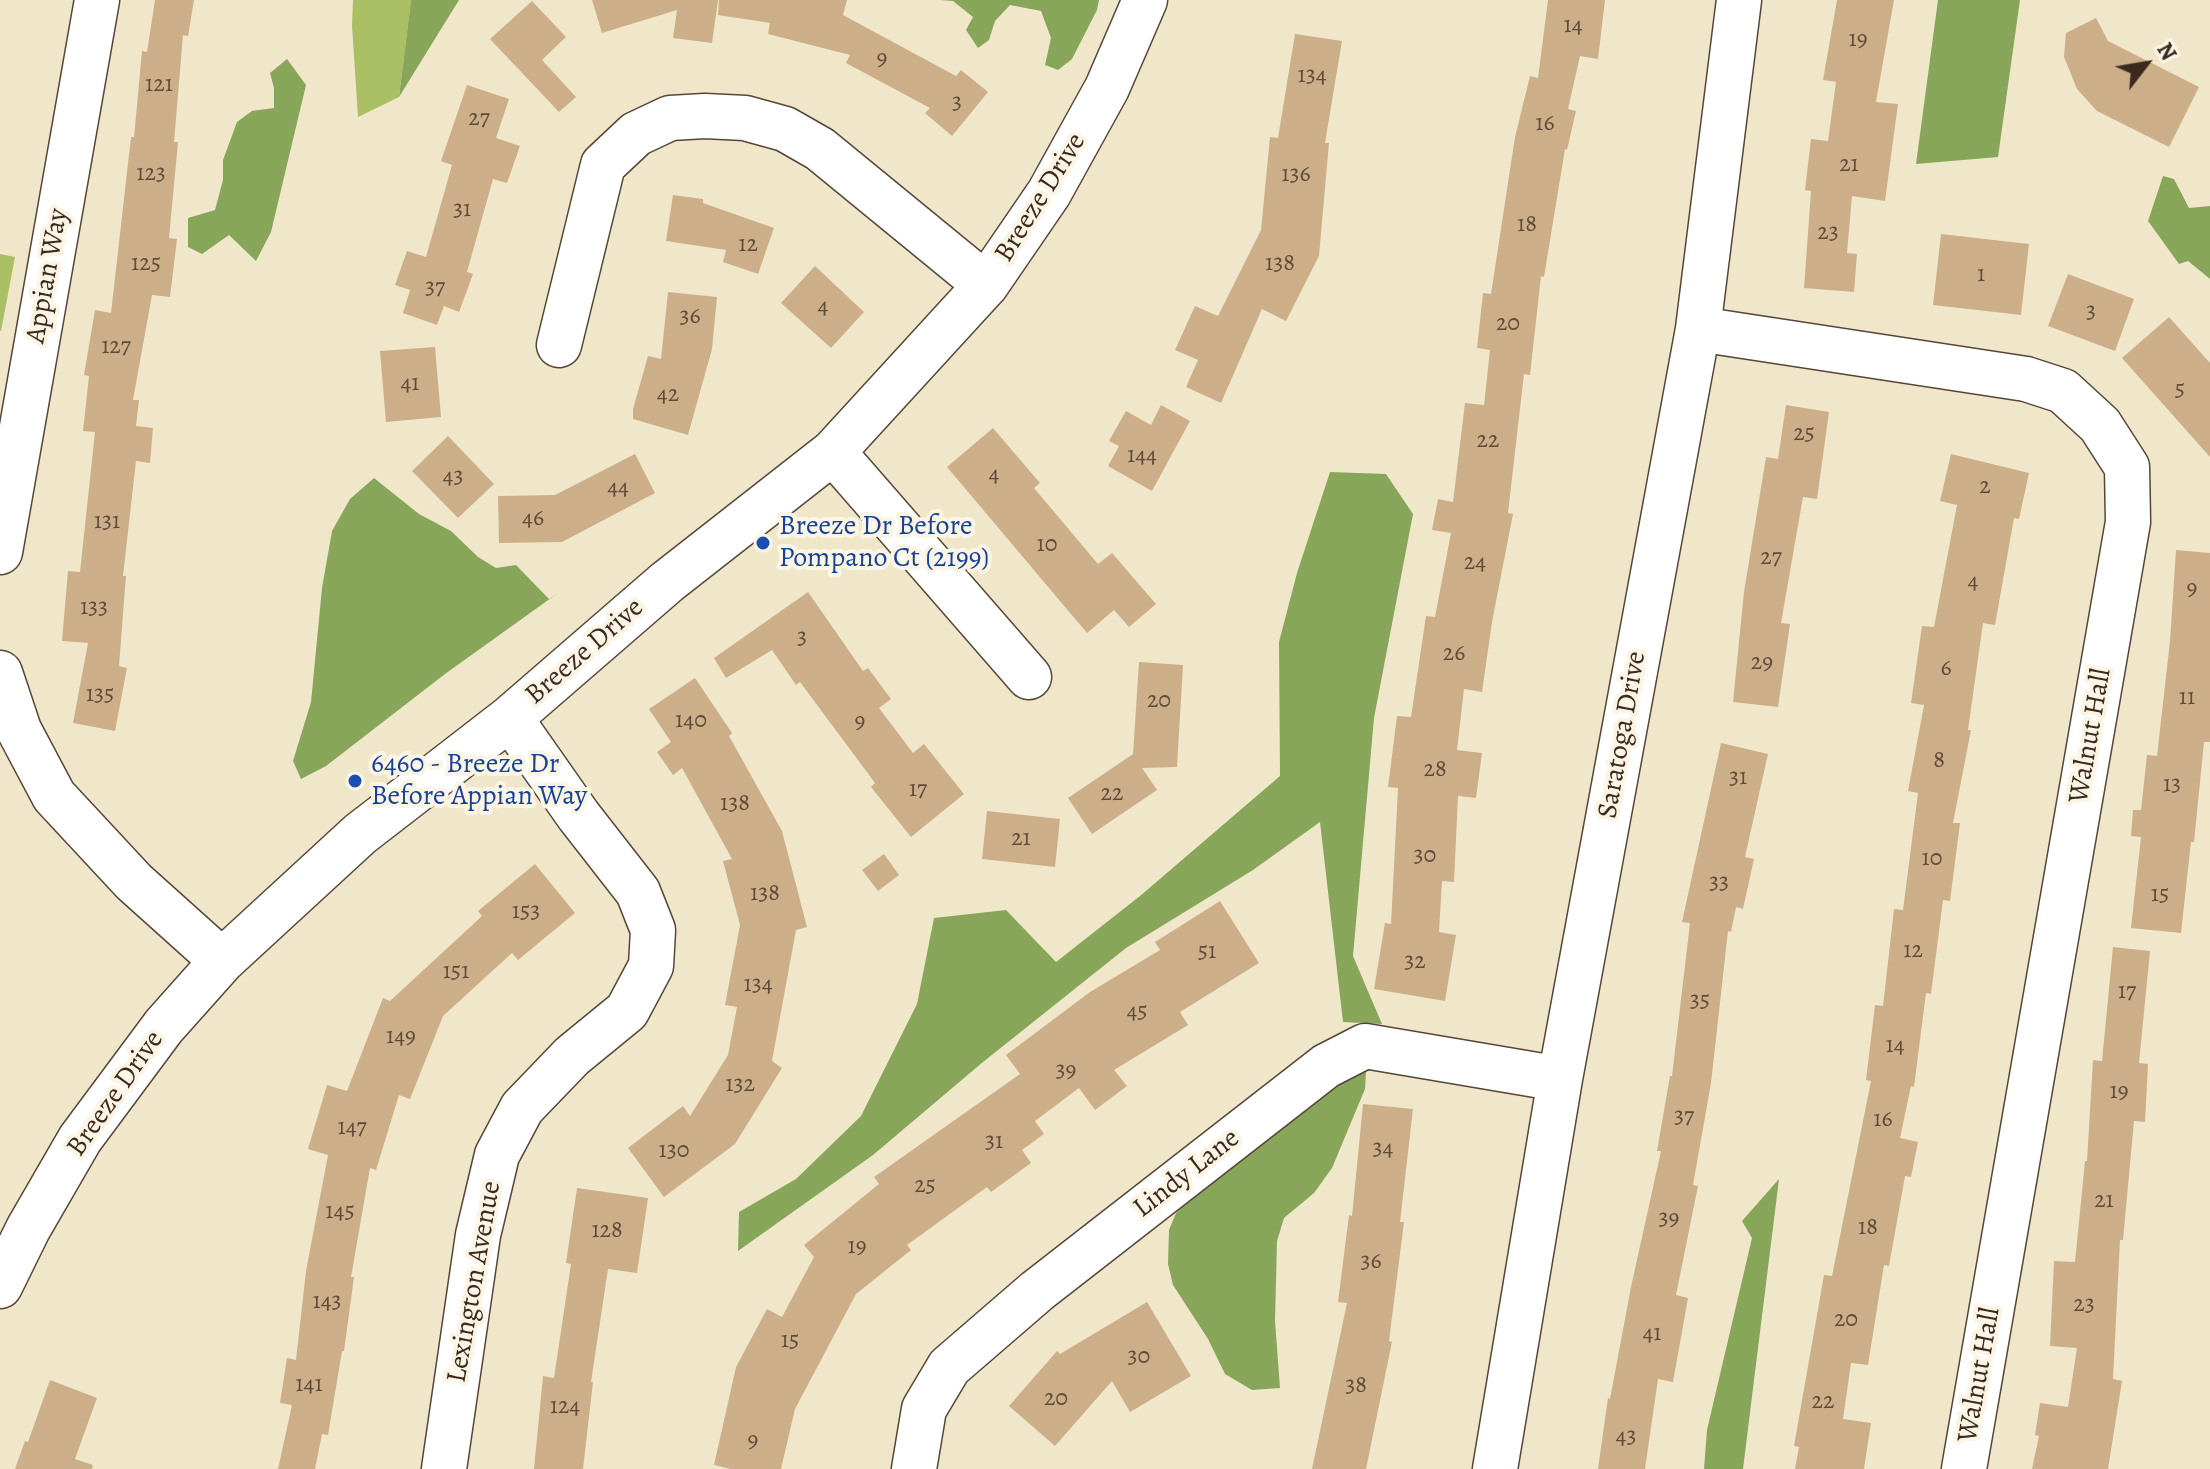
<!DOCTYPE html>
<html>
<head>
<meta charset="utf-8">
<style>
	body { margin:0 }
	#map { position:relative; width:2210px; height:1469px; overflow:hidden; background:#f0e7ca; font-family:Alegreya,serif }
	canvas { display:block }
	.north { position:absolute; left:2106px; top:24px; width:80px; height:80px; -webkit-text-stroke:6px #fcf5e5; paint-order:stroke; rotate:59deg; font-size:22px; font-weight:700; line-height:32px; text-align:center; color:#3b2a1e }
	.north::after { content:''; display:block; margin:auto; width:28px; height:36px; background:#3b2a1e; clip-path:polygon(50% 0,100% 100%,50% 72%,0 100%) }
</style>
</head>
<body>
<div id="map">
<canvas width="2210" height="1469"></canvas>
<div class="north">N</div>
</div>
<script>
const c = document.querySelector('canvas').getContext('2d');
c.lineJoin = 'round';
function paint(path, color) { c.fillStyle = color; c.fill(path, 'evenodd'); }
const shape = rows => new Path2D(rows.map(r => 'M' + r).join(''));
function stroke(path, color, width, dash) { c.strokeStyle = color; c.lineWidth = width; c.lineCap = dash ? 'butt' : 'round'; c.setLineDash(dash || []); c.stroke(path); }
function drawText(font, color, halo, rows, align = 'center') {
  c.font = font + ' Alegreya,serif'; c.lineWidth = 8; c.setLineDash([]); c.textBaseline = 'middle'; c.strokeStyle = halo; c.fillStyle = color; for (const [text, x, y, turn = 0] of rows) {
    c.save(); c.translate(x, y); c.rotate((+turn || 0) * Math.PI / 180); c.textAlign = isNaN(turn) ? turn : align; if (halo) c.strokeText(text, 0, 0); c.fillText(text, 0, 0); c.restore();
  }
}
paint(shape([
	[353,0,411,0,399,97,358,117,352,26],
	[0,254,15,257,1,331,0,331]
]), '#aabf63');
paint(shape([
	[411,0,459,0,399,97],
	[940,0,1099,0,1097,10,1072,59,1058,70,1045,65,1051,38,1041,11,1010,5,995,21,989,40,978,48,966,30,973,17,953,1],
	[1938,0,2020,0,1998,157,1916,164],
	[287,59,306,85,271,232,256,261,229,235,202,254,188,247,188,218,215,210,223,180,223,160,237,122,252,111,274,108,274,88,270,73],
	[2163,176,2174,179,2189,208,2210,206,2210,279,2188,261,2179,264,2148,221],
	[1330,472,1386,474,1413,514,1374,718,1353,956,1382,1024,1343,1022,1320,822,1253,870,1126,948,983,1062,873,1155,738,1251,739,1212,796,1179,861,1116,917,1004,934,918,1006,910,1056,962,1140,896,1280,776,1279,642,1297,573],
	[374,478,419,514,451,531,478,557,496,568,516,565,549,599,558,593,445,674,326,766,301,779,293,761,311,702,322,588,332,531,350,499],
	[1366,1072,1365,1089,1332,1168,1314,1193,1284,1218,1277,1241,1275,1321,1280,1388,1252,1390,1225,1374,1208,1339,1173,1285,1168,1264,1169,1230,1176,1213,1219,1174,1264,1143,1337,1079],
	[1779,1179,1743,1469,1704,1469,1707,1430,1752,1238,1742,1221]
]), '#87a659');
paint(shape([
	[155,0,194,0,188,36,183,35,174,142,178,142,169,238,177,239,170,297,152,295,133,400,139,400,136,426,153,428,150,463,136,461,123,576,126,576,119,666,127,668,115,731,73,723,88,643,62,641,68,571,80,572,95,432,83,431,89,376,84,375,95,310,111,313,131,137,134,137,142,51,147,52],
	[592,0,718,0,712,43,673,38,677,10,602,33],
	[719,0,847,0,843,15,956,76,961,70,988,92,952,136,925,113,930,108,846,63,850,55,768,34,770,23,718,15],
	[1548,0,1605,0,1598,59,1580,56,1568,109,1576,111,1567,150,1565,149,1544,277,1541,276,1530,375,1524,374,1508,513,1513,514,1492,622,1482,692,1464,689,1457,750,1482,753,1476,798,1458,796,1454,882,1442,881,1439,932,1456,935,1445,1001,1374,989,1385,923,1391,924,1398,788,1388,787,1397,716,1411,717,1426,616,1435,617,1451,533,1432,530,1438,499,1453,502,1465,403,1484,405,1490,350,1477,348,1483,293,1491,294,1515,137,1530,76,1538,78],
	[1837,0,1894,0,1876,102,1898,104,1885,201,1852,196,1847,253,1857,254,1854,292,1804,288,1811,191,1805,190,1811,139,1828,141,1836,82,1823,80],
	[532,1,566,37,542,60,576,97,559,112,490,39],
	[2096,18,2108,41,2199,87,2169,147,2097,111,2077,89,2064,57,2066,33],
	[1295,34,1342,41,1325,143,1329,143,1319,256,1286,321,1262,309,1221,403,1186,387,1198,360,1175,350,1195,306,1218,316,1261,230,1270,137,1278,138],
	[467,85,509,99,496,138,520,146,507,183,493,179,467,272,473,274,459,312,444,306,437,325,403,313,410,290,395,285,407,251,426,257,452,165,441,161],
	[673,195,703,199,703,203,774,228,758,274,723,262,726,250,666,241],
	[1941,234,2029,244,2021,315,1933,305],
	[815,266,864,312,831,348,781,303],
	[2068,274,2134,299,2115,351,2048,326],
	[668,292,717,297,712,349,688,435,633,419,633,409,648,356,661,359],
	[2169,317,2210,363,2210,457,2122,358],
	[435,347,441,417,386,422,380,351],
	[1161,405,1190,421,1152,491,1108,466,1119,446,1109,441,1126,411,1151,425],
	[1786,405,1829,412,1817,499,1803,497,1781,623,1790,624,1778,707,1733,702,1744,592,1766,457,1778,459],
	[993,428,1040,483,1034,488,1098,564,1112,553,1156,604,1129,627,1114,610,1087,633,947,467],
	[448,436,494,484,458,518,412,471],
	[635,454,655,493,562,542,499,543,498,496,555,495],
	[1951,454,2029,473,2019,519,2014,518,1995,625,1983,623,1968,730,1971,730,1953,823,1960,823,1950,901,1943,900,1931,994,1926,993,1914,1087,1911,1086,1900,1138,1918,1142,1911,1177,1905,1176,1889,1266,1884,1265,1868,1365,1851,1363,1843,1419,1871,1423,1864,1469,1795,1469,1799,1447,1794,1446,1824,1275,1832,1276,1871,1081,1866,1080,1875,1005,1883,1006,1894,909,1903,910,1918,793,1908,791,1924,705,1911,703,1922,626,1934,627,1957,505,1940,501],
	[2176,550,2210,553,2210,742,2204,742,2194,842,2191,842,2181,933,2131,928,2141,837,2131,836,2133,810,2141,810,2147,755,2157,756,2170,641],
	[808,592,863,671,868,668,891,699,879,708,913,753,924,744,964,794,911,837,871,787,875,783,800,682,796,685,772,650,726,678,714,658],
	[1139,662,1183,665,1177,767,1142,768,1157,790,1092,834,1068,798,1133,754],
	[695,678,732,733,729,736,782,831,807,927,796,930,772,1061,782,1068,735,1144,664,1197,628,1148,683,1106,690,1116,728,1055,737,1007,725,1005,740,925,723,861,732,859,682,768,673,775,657,752,671,742,649,709],
	[1721,743,1768,754,1745,857,1754,859,1743,909,1736,907,1731,932,1728,931,1711,1083,1693,1185,1698,1186,1676,1295,1688,1298,1673,1382,1658,1379,1645,1469,1598,1469,1608,1398,1610,1399,1631,1287,1661,1151,1657,1151,1670,1076,1672,1076,1690,923,1682,922],
	[987,811,1060,819,1055,867,982,859],
	[884,854,899,875,878,891,862,870],
	[535,864,575,913,518,960,512,953,443,1016,410,1099,399,1095,376,1170,370,1168,351,1277,354,1277,344,1351,342,1351,328,1435,322,1434,315,1469,278,1469,292,1405,280,1403,287,1358,296,1360,306,1271,328,1155,308,1149,327,1085,347,1091,383,998,390,1001,482,916,478,911],
	[1220,901,1259,963,1180,1012,1188,1025,1114,1070,1127,1086,1095,1110,1079,1088,1035,1121,1044,1134,1022,1150,1031,1163,991,1192,987,1187,907,1245,911,1250,856,1294,795,1409,781,1469,731,1469,714,1465,736,1367,767,1309,782,1317,814,1257,804,1245,879,1184,874,1177,1020,1074,1006,1055,1090,992,1160,950,1155,942],
	[2113,947,2150,951,2139,1063,2148,1064,2145,1122,2134,1121,2123,1240,2120,1240,2113,1379,2122,1381,2108,1469,2032,1469,2039,1436,2035,1435,2040,1403,2068,1407,2077,1348,2050,1346,2054,1261,2075,1262,2085,1161,2087,1161,2093,1060,2102,1061],
	[1363,1104,1413,1109,1400,1222,1404,1222,1389,1341,1392,1342,1366,1469,1312,1469,1347,1303,1338,1302,1349,1215,1352,1216],
	[577,1188,648,1198,637,1273,608,1269,591,1382,593,1382,583,1469,534,1469,543,1376,554,1378,571,1264,566,1263],
	[1147,1302,1191,1376,1130,1412,1112,1381,1055,1446,1009,1406,1057,1351,1060,1354],
	[50,1380,97,1398,75,1459,93,1465,92,1469,15,1469,25,1441,28,1442]
]), '#ccaf89');
const minor = shape([
	[1698,329,2026,379,2063,391,2100,425,2127,467,2128,522,1964,1469],
	[559,345,603,165,636,134,670,118,705,116,745,118,785,129,820,149,986,285],
	[833,452,1029,677],
	[0,552,97,0],
	[0,673,19,730,54,796,134,882,222,961],
	[0,1286,28,1229,80,1139,164,1026,222,961,360,834,510,718,667,582,833,452,986,285,1049,193,1107,88,1145,0],
	[444,1469,478,1235,497,1155,522,1108,572,1056,627,1011,651,966,653,930,638,892,578,815,510,718],
	[914,1469,924,1409,949,1367,1037,1291,1326,1066,1365,1046,1560,1079],
	[1495,1469,1560,1079,1698,329,1739,0]
]);
stroke(minor, '#564638', 47);
stroke(minor, '#fff', 44);
for (const [x, y, r, color] of [
	[763,543,8,"#1a4fb4"],
	[355,781,8,"#1a4fb4"]
]) { const dot = new Path2D(); dot.arc(x, y, r, 0, 2 * Math.PI); c.fillStyle = color; c.fill(dot); stroke(dot, '#fcf5e5', 3); }
drawText('24px', '#5f4b39', null, [
	["14",1573,26],
	["19",1858,40],
	["9",882,59],
	["134",1312,76],
	["121",159,85],
	["3",957,103],
	["27",479,119],
	["16",1545,124],
	["21",1849,165],
	["123",151,174],
	["136",1296,175],
	["31",462,210],
	["18",1527,225],
	["23",1828,233],
	["12",748,245],
	["125",146,264],
	["138",1280,264],
	["1",1981,275],
	["37",435,288],
	["4",823,307],
	["3",2091,312],
	["36",690,317],
	["20",1508,324],
	["127",116,347],
	["41",410,384],
	["5",2180,390],
	["42",668,395],
	["25",1804,434],
	["22",1488,441],
	["144",1142,456],
	["4",994,475],
	["43",453,477],
	["2",1985,487],
	["44",618,488],
	["46",533,519],
	["131",107,522],
	["10",1047,545],
	["27",1771,558],
	["24",1475,563],
	["4",1973,582],
	["9",2192,589],
	["133",94,608],
	["3",802,638],
	["26",1454,654],
	["29",1762,663],
	["6",1946,669],
	["135",100,695],
	["11",2187,698],
	["20",1159,701],
	["140",691,721],
	["9",860,722],
	["8",1939,761],
	["28",1435,770],
	["31",1738,778],
	["13",2172,785],
	["17",918,790],
	["22",1112,794],
	["138",735,804],
	["21",1021,839],
	["30",1425,856],
	["10",1932,859],
	["33",1719,883],
	["138",765,894],
	["15",2160,895],
	["153",526,912],
	["12",1913,951],
	["51",1207,952],
	["32",1415,962],
	["151",456,972],
	["134",758,985],
	["17",2127,992],
	["35",1700,1001],
	["45",1137,1012],
	["149",401,1037],
	["14",1895,1046],
	["39",1066,1071],
	["132",740,1085],
	["19",2119,1092],
	["37",1684,1117],
	["16",1883,1120],
	["147",352,1128],
	["31",994,1142],
	["34",1383,1149],
	["130",674,1151],
	["25",925,1186],
	["21",2104,1201],
	["145",340,1212],
	["39",1669,1219],
	["18",1868,1228],
	["128",607,1231],
	["19",857,1247],
	["36",1371,1262],
	["143",327,1302],
	["23",2084,1305],
	["20",1846,1320],
	["41",1652,1334],
	["15",790,1341],
	["30",1139,1357],
	["141",309,1385],
	["38",1356,1386],
	["20",1056,1399],
	["22",1823,1402],
	["124",565,1407],
	["43",1626,1437],
	["9",753,1441]
]);
drawText('28px', '#3b2a1e', '#fcf5e5', [
	["Breeze Drive",1041,198,-58],
	["Appian Way",48,276,-80],
	["Breeze Drive",585,652,-41],
	["Saratoga Drive",1623,735,-80],
	["Walnut Hall",2091,736,-80],
	["Breeze Drive",116,1094,-55],
	["Lindy Lane",1187,1174,-38],
	["Lexington Avenue",475,1282,-80],
	["Walnut Hall",1980,1375,-80]
]);
drawText('28px', '#164399', '#fcf5e5', [
	["Breeze Dr Before",779,527],
	["Pompano Ct (2199)",779,559],
	["6460 - Breeze Dr",371,765],
	["Before Appian Way",371,797]
], 'left');
</script>
</body>
</html>
